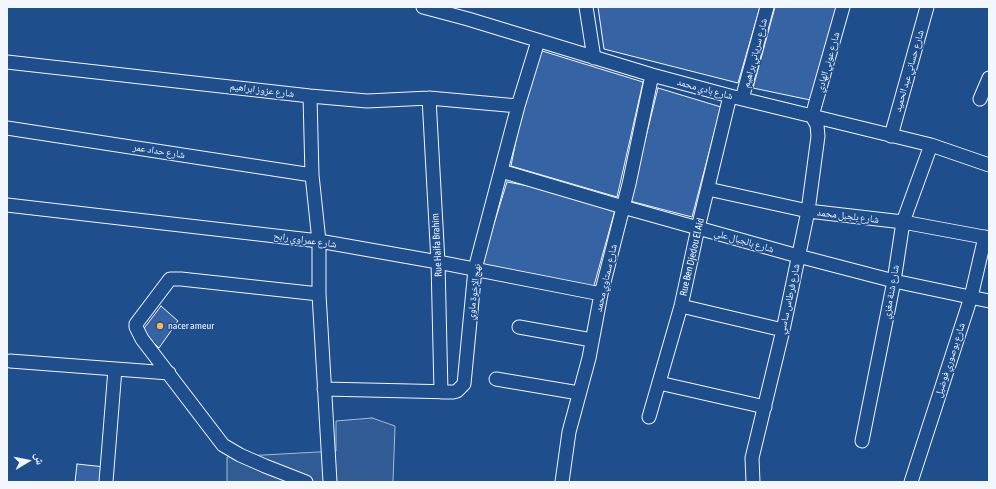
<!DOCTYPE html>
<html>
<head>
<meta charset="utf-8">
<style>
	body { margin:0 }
	#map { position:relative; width:996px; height:489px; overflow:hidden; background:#1f4e8c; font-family:"Asap Condensed","Noto Naskh Arabic",sans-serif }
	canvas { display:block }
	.frame { position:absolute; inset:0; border:8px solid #f2f6ff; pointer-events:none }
	.north { position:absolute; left:8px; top:441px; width:40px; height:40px; -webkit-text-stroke:3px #1f4e8c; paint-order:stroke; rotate:80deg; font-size:11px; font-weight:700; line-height:16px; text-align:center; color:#f2f6ff }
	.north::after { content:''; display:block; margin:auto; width:14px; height:18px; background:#f2f6ff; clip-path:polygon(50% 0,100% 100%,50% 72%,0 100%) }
</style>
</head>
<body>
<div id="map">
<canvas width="996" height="489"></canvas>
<div class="frame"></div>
<div class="north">ش</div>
</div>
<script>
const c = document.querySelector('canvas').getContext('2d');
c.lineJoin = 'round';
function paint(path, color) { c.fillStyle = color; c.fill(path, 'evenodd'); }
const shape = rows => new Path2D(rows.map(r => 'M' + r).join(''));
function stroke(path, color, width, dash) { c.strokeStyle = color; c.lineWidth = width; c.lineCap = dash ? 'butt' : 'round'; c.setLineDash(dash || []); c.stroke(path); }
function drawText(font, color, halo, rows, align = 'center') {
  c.font = font + ' "Asap Condensed","Noto Naskh Arabic",sans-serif'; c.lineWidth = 3; c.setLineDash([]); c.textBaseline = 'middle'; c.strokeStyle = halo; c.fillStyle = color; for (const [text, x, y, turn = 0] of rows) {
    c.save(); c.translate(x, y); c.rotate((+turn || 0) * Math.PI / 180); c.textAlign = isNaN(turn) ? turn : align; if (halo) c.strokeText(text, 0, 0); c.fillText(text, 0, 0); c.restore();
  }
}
const parking = shape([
	[372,418,395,426,393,482,227,482,227,457,336,451,336,421,372,418]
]);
paint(parking, '#305b95');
stroke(parking, '#a8bbd7', 1);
const building = shape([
	[598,7,760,7,738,83,604,49,598,7],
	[775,7,838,7,815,101,753,88,775,7],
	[539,50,643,82,617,197,511,166,523,105,539,50],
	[658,88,721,107,692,217,630,201,658,88],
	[507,182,573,194,615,210,593,289,481,266,507,182],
	[161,306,178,321,159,348,142,331,161,306],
	[77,464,105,467,103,482,75,482,77,464]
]);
paint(building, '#3563a3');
stroke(building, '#f2f6ff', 1);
const minor = shape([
	[423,7,468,19,652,75,730,96,931,145,989,165],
	[586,7,594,58],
	[7,62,310,96,367,101,429,98,518,106],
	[310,96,312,175,319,241,319,294,330,482],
	[429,98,438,262,441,392],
	[742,99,767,7],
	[980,99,989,78],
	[7,128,312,175],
	[891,136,927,7],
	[501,171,623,207,798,256,894,281,989,301],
	[708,189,808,211,903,222,989,238],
	[7,205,319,241,438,262,601,294],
	[681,306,783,330],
	[519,327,592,340],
	[10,361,169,373],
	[496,379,579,393],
	[659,383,765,407],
	[324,389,453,392,457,391,464,384,475,269,518,106,538,41],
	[649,417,681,306,698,228,730,96],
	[862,441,894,281,903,222,931,145],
	[106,482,115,369],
	[306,482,265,466,240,455,223,445,142,339,136,327,136,324,170,279,181,279,319,294],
	[562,482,569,432,589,358,601,294,629,184,652,75],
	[753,482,752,458,783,330,808,211,818,136,817,125,812,116,843,7],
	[911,482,971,297,985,237]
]);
stroke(minor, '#f2f6ff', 15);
stroke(minor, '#1f4e8c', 13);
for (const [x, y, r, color] of [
	[160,326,4,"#ffb74d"]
]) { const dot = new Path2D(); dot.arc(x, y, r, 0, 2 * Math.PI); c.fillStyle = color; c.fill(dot); stroke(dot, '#1f4e8c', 1.5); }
drawText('10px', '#f2f6ff', '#1f4e8c', [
	["شارع سرياني براهيم",755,53,-75],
	["شارع عوني الهادي",828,62,-74],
	["شارع حساني عبد الحميد",909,71,-74],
	["شارع بادي محمد",705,89,15],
	["شارع عزوز ابراهيم",262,90,7],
	["شارع حداد عمر",159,151,9],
	["شارع بلجبل محمد",848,216,7],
	["شارع عمراوي رابح",305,240,8],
	["شارع بالجبال علي",744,241,16],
	["Rue Haifa Brahim",437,245,-93],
	["Rue Ben Djedou El Aid",692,257,-77],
	["شارع سمتاوي محمد",606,278,-77],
	["نهج الإخوة ماوي",474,292,-83],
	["شارع شنة مغزي",891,292,-80],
	["شارع فرطاس ساسي",789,299,-78],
	["شارع بوصوري فوضيل",950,360,-72]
]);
drawText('10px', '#f2f6ff', '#1f4e8c', [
	["nacer ameur",168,326]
], 'left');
</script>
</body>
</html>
